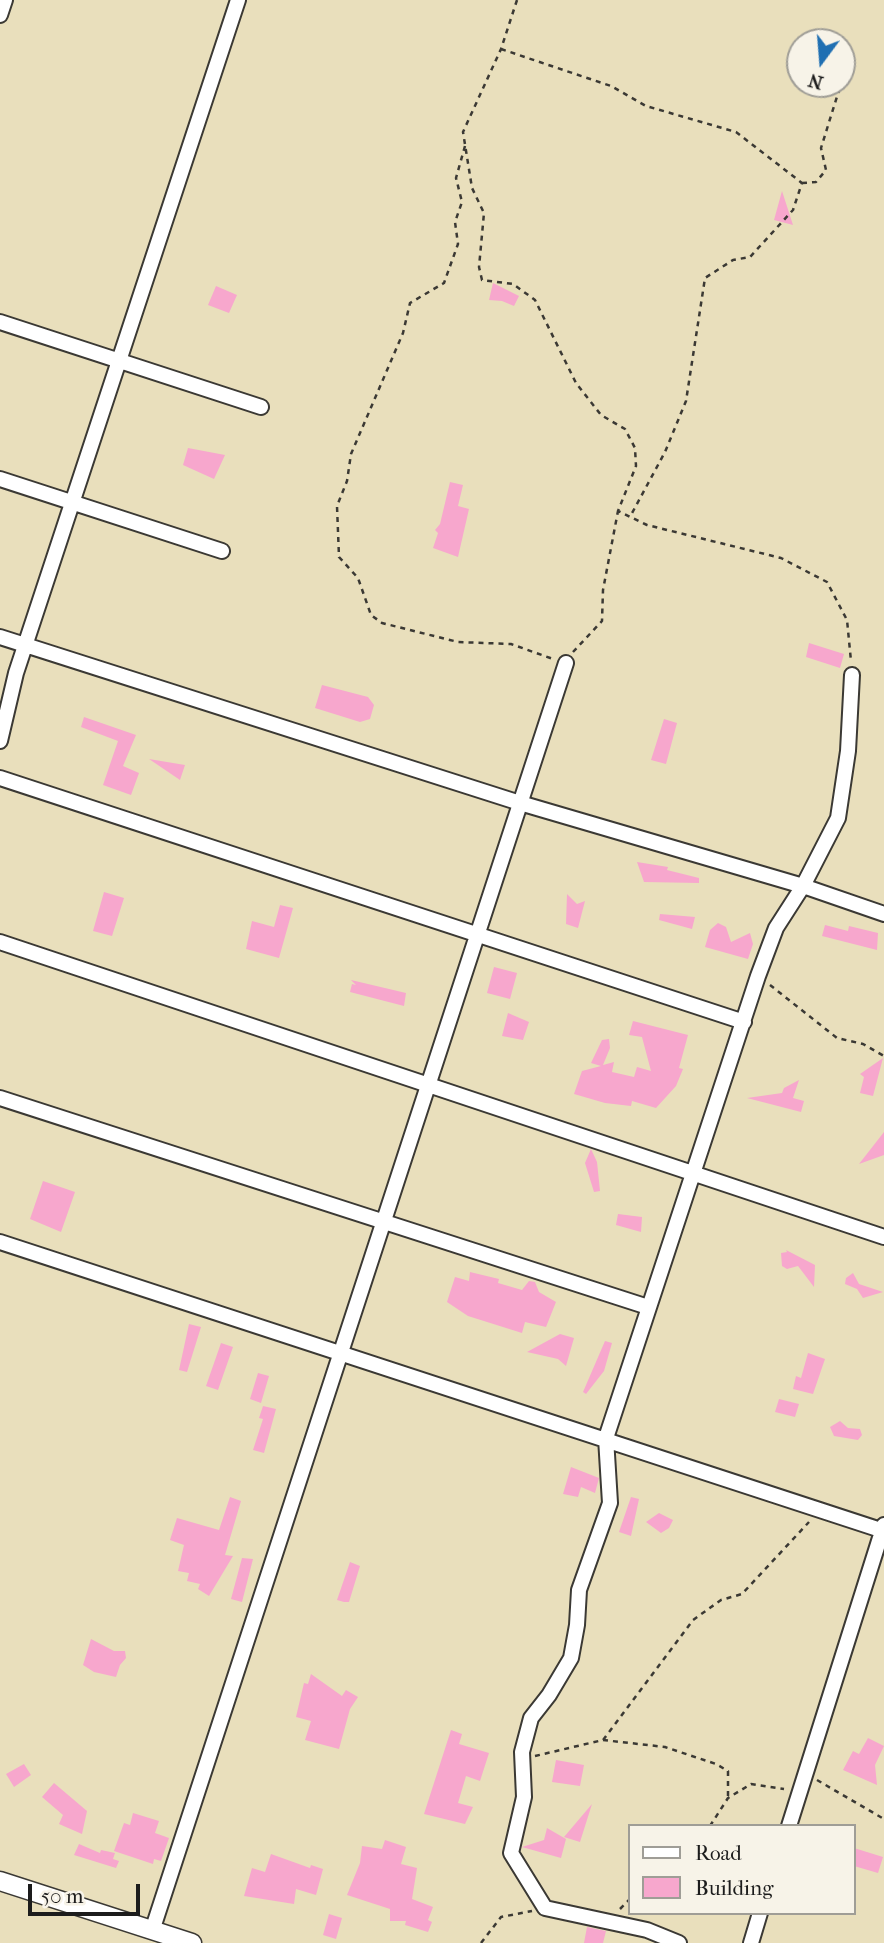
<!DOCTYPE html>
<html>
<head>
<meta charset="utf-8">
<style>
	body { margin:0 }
	#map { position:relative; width:884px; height:1943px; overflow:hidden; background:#e9dfbc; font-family:"IM FELL French Canon",serif }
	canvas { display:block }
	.legend { position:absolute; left:628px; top:1824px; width:228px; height:91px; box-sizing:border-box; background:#f7f3e8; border:2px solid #9f9d96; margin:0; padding:9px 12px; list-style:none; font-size:21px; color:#1c1c1c }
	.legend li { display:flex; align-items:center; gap:14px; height:35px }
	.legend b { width:35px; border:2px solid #9f9d96 }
	.north { position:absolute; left:786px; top:28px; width:70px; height:70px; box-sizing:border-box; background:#f7f3e8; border:2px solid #9f9d96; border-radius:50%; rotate:196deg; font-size:19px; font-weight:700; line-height:28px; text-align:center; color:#1c1c1c }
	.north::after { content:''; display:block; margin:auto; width:24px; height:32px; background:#1f6fb2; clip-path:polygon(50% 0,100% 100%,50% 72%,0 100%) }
	.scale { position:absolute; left:28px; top:1884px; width:112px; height:32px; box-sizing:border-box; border:4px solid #1c1c1c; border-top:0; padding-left:9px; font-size:21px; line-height:24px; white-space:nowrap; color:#1c1c1c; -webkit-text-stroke:5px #f7f3e8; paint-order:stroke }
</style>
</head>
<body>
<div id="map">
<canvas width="884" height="1943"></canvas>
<ul class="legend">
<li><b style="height:9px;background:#fff"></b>Road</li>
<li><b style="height:19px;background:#f7a7cd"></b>Building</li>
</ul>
<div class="north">N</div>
<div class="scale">50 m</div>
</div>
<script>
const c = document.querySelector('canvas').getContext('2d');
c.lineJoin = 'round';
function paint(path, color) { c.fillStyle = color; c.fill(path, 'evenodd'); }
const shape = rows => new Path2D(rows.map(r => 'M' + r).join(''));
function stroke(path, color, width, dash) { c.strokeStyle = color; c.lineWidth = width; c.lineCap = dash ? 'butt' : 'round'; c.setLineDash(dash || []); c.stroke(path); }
paint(shape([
	[782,191,793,225,774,220],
	[493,283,519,296,514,306,502,301,489,300],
	[216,286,237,295,229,313,208,305],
	[188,448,225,455,214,479,183,465],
	[450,482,463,485,458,506,469,509,458,557,433,548,438,533,435,530,440,524],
	[809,643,844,654,840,668,806,657],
	[322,685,368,697,374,705,370,719,360,722,315,708],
	[84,717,136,735,123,766,139,773,131,795,103,785,118,741,81,727],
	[664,719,677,723,666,764,651,760],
	[149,759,185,765,180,780],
	[637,862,668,867,667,870,699,878,699,883,644,882],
	[104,892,124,898,112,936,93,931],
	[567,894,577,904,585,901,578,928,566,924],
	[280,905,293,908,279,958,246,949,252,921,274,927],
	[660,914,695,917,692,929,659,920],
	[718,923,726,927,731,942,750,933,753,944,748,959,705,947,710,930],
	[825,925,848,931,849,926,878,933,877,950,822,936],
	[494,967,517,973,510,999,487,993],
	[351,980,406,993,404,1006,350,992,352,984,356,985],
	[508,1013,529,1022,523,1040,502,1036],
	[633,1021,688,1035,679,1068,683,1069,676,1086,656,1108,632,1101,631,1106,605,1103,574,1094,582,1071,601,1066,591,1063,602,1040,609,1039,610,1048,603,1065,614,1062,612,1072,634,1077,637,1067,651,1071,642,1037,629,1035],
	[883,1058,873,1096,860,1093,864,1077,860,1074],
	[799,1080,793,1098,804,1101,801,1112,747,1098,782,1093,784,1088],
	[884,1132,884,1155,859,1164],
	[591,1149,597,1162,600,1191,594,1192,585,1163],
	[43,1181,75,1192,61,1232,30,1219],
	[618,1214,642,1217,641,1232,616,1225],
	[786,1250,815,1265,814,1287,798,1266,787,1269,782,1266,781,1253,787,1252],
	[470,1272,499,1279,498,1283,522,1290,529,1281,535,1282,539,1292,556,1302,546,1327,525,1322,522,1333,468,1316,447,1302,455,1277,469,1281],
	[853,1273,859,1284,883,1292,863,1298,857,1289,845,1284,846,1278],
	[189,1324,201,1327,187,1372,179,1370],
	[560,1334,574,1338,566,1366,558,1359,527,1352],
	[605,1341,612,1343,604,1371,586,1394,583,1392],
	[221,1343,233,1347,218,1390,206,1386],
	[808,1353,825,1359,813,1394,793,1389,796,1376,801,1378],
	[258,1373,269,1376,261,1403,250,1399],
	[779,1399,799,1404,795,1417,775,1412],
	[263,1406,276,1409,264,1453,253,1450,263,1419,259,1418],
	[840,1421,848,1428,860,1429,862,1435,858,1440,834,1436,830,1427],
	[571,1467,599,1478,595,1493,581,1487,578,1497,563,1494],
	[230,1497,241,1501,225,1555,233,1556,209,1596,198,1589,200,1584,187,1581,189,1573,178,1571,184,1545,170,1540,177,1518,219,1530],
	[631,1497,639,1499,631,1536,619,1532],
	[659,1513,673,1520,669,1528,661,1533,646,1522],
	[242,1558,253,1559,242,1602,231,1599],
	[350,1562,360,1566,349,1602,344,1602,337,1600],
	[91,1639,114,1651,125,1651,126,1658,120,1665,116,1677,94,1672,83,1665],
	[311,1674,342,1696,346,1690,358,1697,350,1709,339,1749,305,1740,311,1721,296,1717,304,1683,308,1684],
	[451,1730,462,1734,459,1744,489,1753,480,1781,466,1776,458,1803,473,1807,465,1824,424,1814],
	[868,1738,884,1746,875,1765,877,1785,843,1770,853,1751,859,1754],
	[556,1760,584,1765,580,1786,552,1782],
	[24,1764,31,1775,14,1787,6,1774],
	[54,1783,87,1811,82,1834,59,1824,63,1815,42,1797],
	[592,1804,580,1842,564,1837],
	[133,1813,159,1821,155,1833,169,1838,161,1861,154,1859,153,1864,114,1851,124,1823,130,1825],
	[547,1828,566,1839,561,1858,522,1847,544,1840],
	[385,1840,406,1847,401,1864,417,1868,412,1899,433,1907,428,1920,432,1922,428,1932,405,1925,406,1921,390,1921,390,1909,347,1895,360,1863,362,1846,382,1849],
	[79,1844,100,1853,101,1850,115,1853,113,1859,119,1861,116,1868,74,1855],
	[854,1848,883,1857,878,1873,854,1866],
	[271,1854,310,1868,311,1865,323,1869,316,1895,296,1889,294,1904,244,1896,252,1868,265,1872],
	[329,1914,342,1918,336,1939,323,1935],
	[587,1927,606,1931,603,1943,584,1943]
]), '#f7a7cd');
const minor = shape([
	[0,15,5,0],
	[0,322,261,407],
	[0,479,222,551],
	[0,637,520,803,803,886,884,914],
	[0,741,16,673,238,0],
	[0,778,744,1022],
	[0,942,884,1237],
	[0,1098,648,1307],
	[0,1242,884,1531],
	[789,1826,884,1525],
	[152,1931,566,663],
	[679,1943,647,1930,545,1908,511,1853,524,1797,522,1752,531,1718,549,1695,571,1658,577,1625,579,1590,610,1503,606,1438,758,976,776,928,803,886,838,818,848,751,852,675],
	[751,1943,760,1913]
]);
const tertiary = shape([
	[0,1881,192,1943]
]);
stroke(minor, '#3b3934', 18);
stroke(tertiary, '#3b3934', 21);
stroke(shape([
	[517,0,501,49,463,132,472,188,484,213,479,267,482,280,513,284,535,300,576,383,601,415,625,429,635,448,636,466,618,511,647,525,781,558,827,582,847,620,851,661],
	[816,42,817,42],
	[501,49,611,86,646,106,736,132,802,183,793,210,750,257,733,260,705,278,686,401,665,452,631,515],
	[465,146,456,178,462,202,455,222,458,244,444,283,410,303,403,333,351,454,347,481,337,506,339,557,358,578,371,615,382,623,458,642,511,644,553,659],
	[802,183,816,182,826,170,821,148,840,87,838,84],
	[573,652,602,621,603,590,618,511],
	[770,985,837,1038,863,1044,884,1056],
	[603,1740,665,1747,716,1764,728,1771,728,1798],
	[535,1756,603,1740,693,1620,721,1600,742,1594,809,1522],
	[817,1780,884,1819],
	[710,1826,728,1798,751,1784,784,1789],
	[620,1909,630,1899],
	[481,1943,501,1917,532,1911]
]), '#3b3934', 2.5, [5, 5]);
stroke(minor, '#fff', 14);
stroke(tertiary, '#fff', 18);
</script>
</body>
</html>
